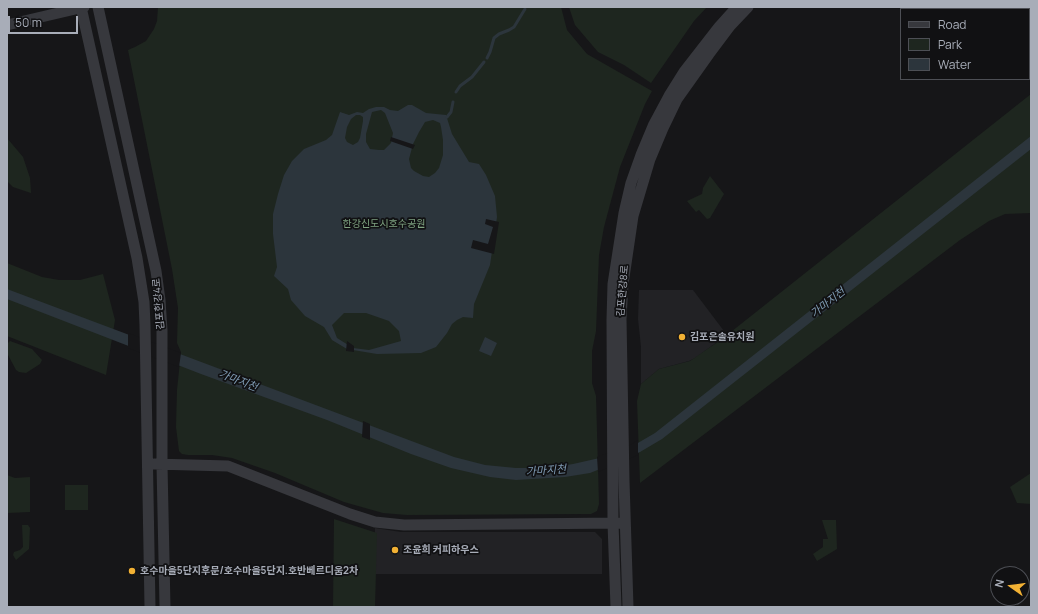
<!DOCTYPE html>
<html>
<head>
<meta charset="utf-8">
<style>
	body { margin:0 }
	#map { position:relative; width:1038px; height:614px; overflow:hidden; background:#161618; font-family:Manrope,sans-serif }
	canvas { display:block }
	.frame { position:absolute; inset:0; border:8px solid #a8adb8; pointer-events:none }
	.legend { position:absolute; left:900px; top:8px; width:130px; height:72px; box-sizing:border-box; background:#111113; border:1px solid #4d4f55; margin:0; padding:5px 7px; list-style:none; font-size:12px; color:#a8adb8 }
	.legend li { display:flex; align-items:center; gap:8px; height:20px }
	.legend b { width:20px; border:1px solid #4d4f55 }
	.north { position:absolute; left:990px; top:566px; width:40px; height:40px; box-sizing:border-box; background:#111113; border:1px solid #4d4f55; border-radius:50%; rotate:284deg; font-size:11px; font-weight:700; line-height:16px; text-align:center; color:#a8adb8 }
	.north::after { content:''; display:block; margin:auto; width:14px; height:18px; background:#f2b134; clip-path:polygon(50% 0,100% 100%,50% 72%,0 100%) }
	.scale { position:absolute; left:8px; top:16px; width:70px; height:18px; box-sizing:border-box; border:2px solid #a8adb8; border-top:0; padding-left:5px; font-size:12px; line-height:14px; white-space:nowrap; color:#a8adb8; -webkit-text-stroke:3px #111113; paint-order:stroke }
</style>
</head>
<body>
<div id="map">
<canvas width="1038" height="614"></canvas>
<div class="frame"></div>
<ul class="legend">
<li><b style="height:5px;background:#37383d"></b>Road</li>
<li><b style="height:11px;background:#1e261f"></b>Park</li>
<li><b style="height:11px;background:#2c353c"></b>Water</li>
</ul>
<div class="north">N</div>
<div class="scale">50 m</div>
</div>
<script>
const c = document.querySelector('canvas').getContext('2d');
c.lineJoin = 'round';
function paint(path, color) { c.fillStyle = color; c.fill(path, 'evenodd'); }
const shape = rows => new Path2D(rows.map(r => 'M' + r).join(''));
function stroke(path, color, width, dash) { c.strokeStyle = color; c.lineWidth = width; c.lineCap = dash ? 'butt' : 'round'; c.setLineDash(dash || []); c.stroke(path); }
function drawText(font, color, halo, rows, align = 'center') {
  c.font = font + ' Manrope,"Noto Sans KR",sans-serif'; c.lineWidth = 3.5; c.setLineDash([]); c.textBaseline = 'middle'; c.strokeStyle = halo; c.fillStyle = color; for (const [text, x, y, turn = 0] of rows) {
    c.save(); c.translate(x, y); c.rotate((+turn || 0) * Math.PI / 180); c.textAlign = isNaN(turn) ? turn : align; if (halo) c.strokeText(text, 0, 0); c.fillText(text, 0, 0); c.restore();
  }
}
paint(shape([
	[639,290,693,290,727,335,695,358,689,361,659,369,641,384,641,347,638,319],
	[375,528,401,532,595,532,602,539,602,574,375,574]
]), '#222225');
paint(shape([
	[158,7,561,7,567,30,587,54,652,91,645,104,620,167,604,227,599,255,596,331,592,351,592,383,596,396,599,504,597,511,591,514,582,514,407,515,383,513,344,502,275,473,232,458,212,455,188,455,182,454,179,451,176,427,177,390,181,352,177,343,178,308,172,269,128,50,135,47,146,41,154,29,157,21],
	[569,7,707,7,694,21,651,83,624,65,598,52,575,25],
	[1031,94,1031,213,1005,214,989,221,960,240,640,483,637,401,641,384,659,369,690,361,722,339],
	[7,138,23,157,30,178,31,193,13,187,7,181],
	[710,176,724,194,710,218,707,219,699,210,696,212,687,201,702,194,703,188],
	[7,263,42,277,59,280,80,280,103,274,115,320,106,375,7,336],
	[10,341,32,349,42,360,40,364,26,373,19,372,16,370,7,353,7,344],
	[1031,473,1031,504,1017,503,1010,487],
	[7,475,15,478,30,477,30,512,7,513],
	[65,485,88,485,88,510,65,510],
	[334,519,377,533,375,607,333,607],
	[822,520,836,520,837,549,817,561,813,554,823,547,823,539,828,539],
	[22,525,28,525,30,528,29,549,16,560,13,555,14,552,20,550,23,547]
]), '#1e261f');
paint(shape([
	[408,105,412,105,426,113,446,115,452,134,469,162,479,164,486,175,495,196,497,217,490,265,474,304,473,318,463,317,457,320,452,324,447,333,436,347,421,353,377,354,347,349,332,340,324,327,305,316,291,300,288,289,274,276,277,267,273,234,273,214,278,194,284,175,292,161,304,149,326,140,332,135,340,112,349,115,357,112,363,113,369,109,376,107,384,107,390,110,398,111],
	[381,110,385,113,393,133,391,143,384,150,379,150,370,149,366,142,366,134,372,112],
	[356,115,360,115,363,117,363,121,360,138,358,142,353,145,347,142,345,138,347,127,351,119],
	[433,120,440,123,441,127,443,140,443,155,439,168,435,173,429,177,423,176,414,171,411,168,409,159,413,144,419,132,425,122],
	[344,313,366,313,389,321,399,331,401,341,369,350,353,348,337,338,332,325],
	[1031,136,1031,149,662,439,640,452,610,465,590,473,565,477,516,480,490,477,451,468,411,454,327,420,201,374,7,299,7,289,454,457,485,465,516,468,549,468,573,464,604,457,631,447,655,433],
	[485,337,497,343,491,356,479,351]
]), '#2c353c');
paint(shape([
	[391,137,415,145,413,149,390,141],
	[486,219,499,222,494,254,471,248,473,240,488,244,493,227,485,224],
	[128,333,181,353,179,367,128,348],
	[347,341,354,346,354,352,346,351],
	[363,421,370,424,370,440,362,437],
	[638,440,638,455,598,472,597,457,630,445]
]), '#161618');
stroke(shape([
	[487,58,490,52,494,38,499,34,509,30,514,27,525,9],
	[456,92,460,86,472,77,484,62],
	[447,117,451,112,453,102]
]), '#2c353c', 3);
stroke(shape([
	[81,7,137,258,144,302,145,325,150,607],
	[98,7,156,271,160,300,162,330,162,465,165,607],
	[7,25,84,7],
	[154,464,228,466,350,514,375,522,404,525,620,523],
	[616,607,613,523,612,320,613,284,624,213,631,183,641,155,654,124,669,96,684,72,719,27,737,7],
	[628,607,624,481,621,319,623,284,633,216,650,159,663,128,677,99,709,54,730,26,748,7]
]), '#37383d', 11);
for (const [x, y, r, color] of [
	[682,337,4,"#f2b134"],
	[395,550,4,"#f2b134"],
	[132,571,4,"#f2b134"]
]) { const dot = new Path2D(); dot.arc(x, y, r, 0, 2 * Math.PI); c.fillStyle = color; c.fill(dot); stroke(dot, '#111113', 1.5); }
drawText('10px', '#7fa381', '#111113', [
	["한강신도시호수공원",384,224]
]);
drawText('10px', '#a8adb8', '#111113', [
	["김포한강8로",623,291,-85],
	["김포한강4로",159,304,-95]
]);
drawText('bold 10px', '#a8adb8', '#111113', [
	["김포은솔유치원",690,337],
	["조윤희 커피하우스",403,550],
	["호수마을5단지후문/호수마을5단지.호반베르디움2차",140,571]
], 'left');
drawText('italic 11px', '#7f9bb3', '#111113', [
	["가마지천",828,303,-38],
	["가마지천",238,381,21],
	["가마지천",546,471,-4]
]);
</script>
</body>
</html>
